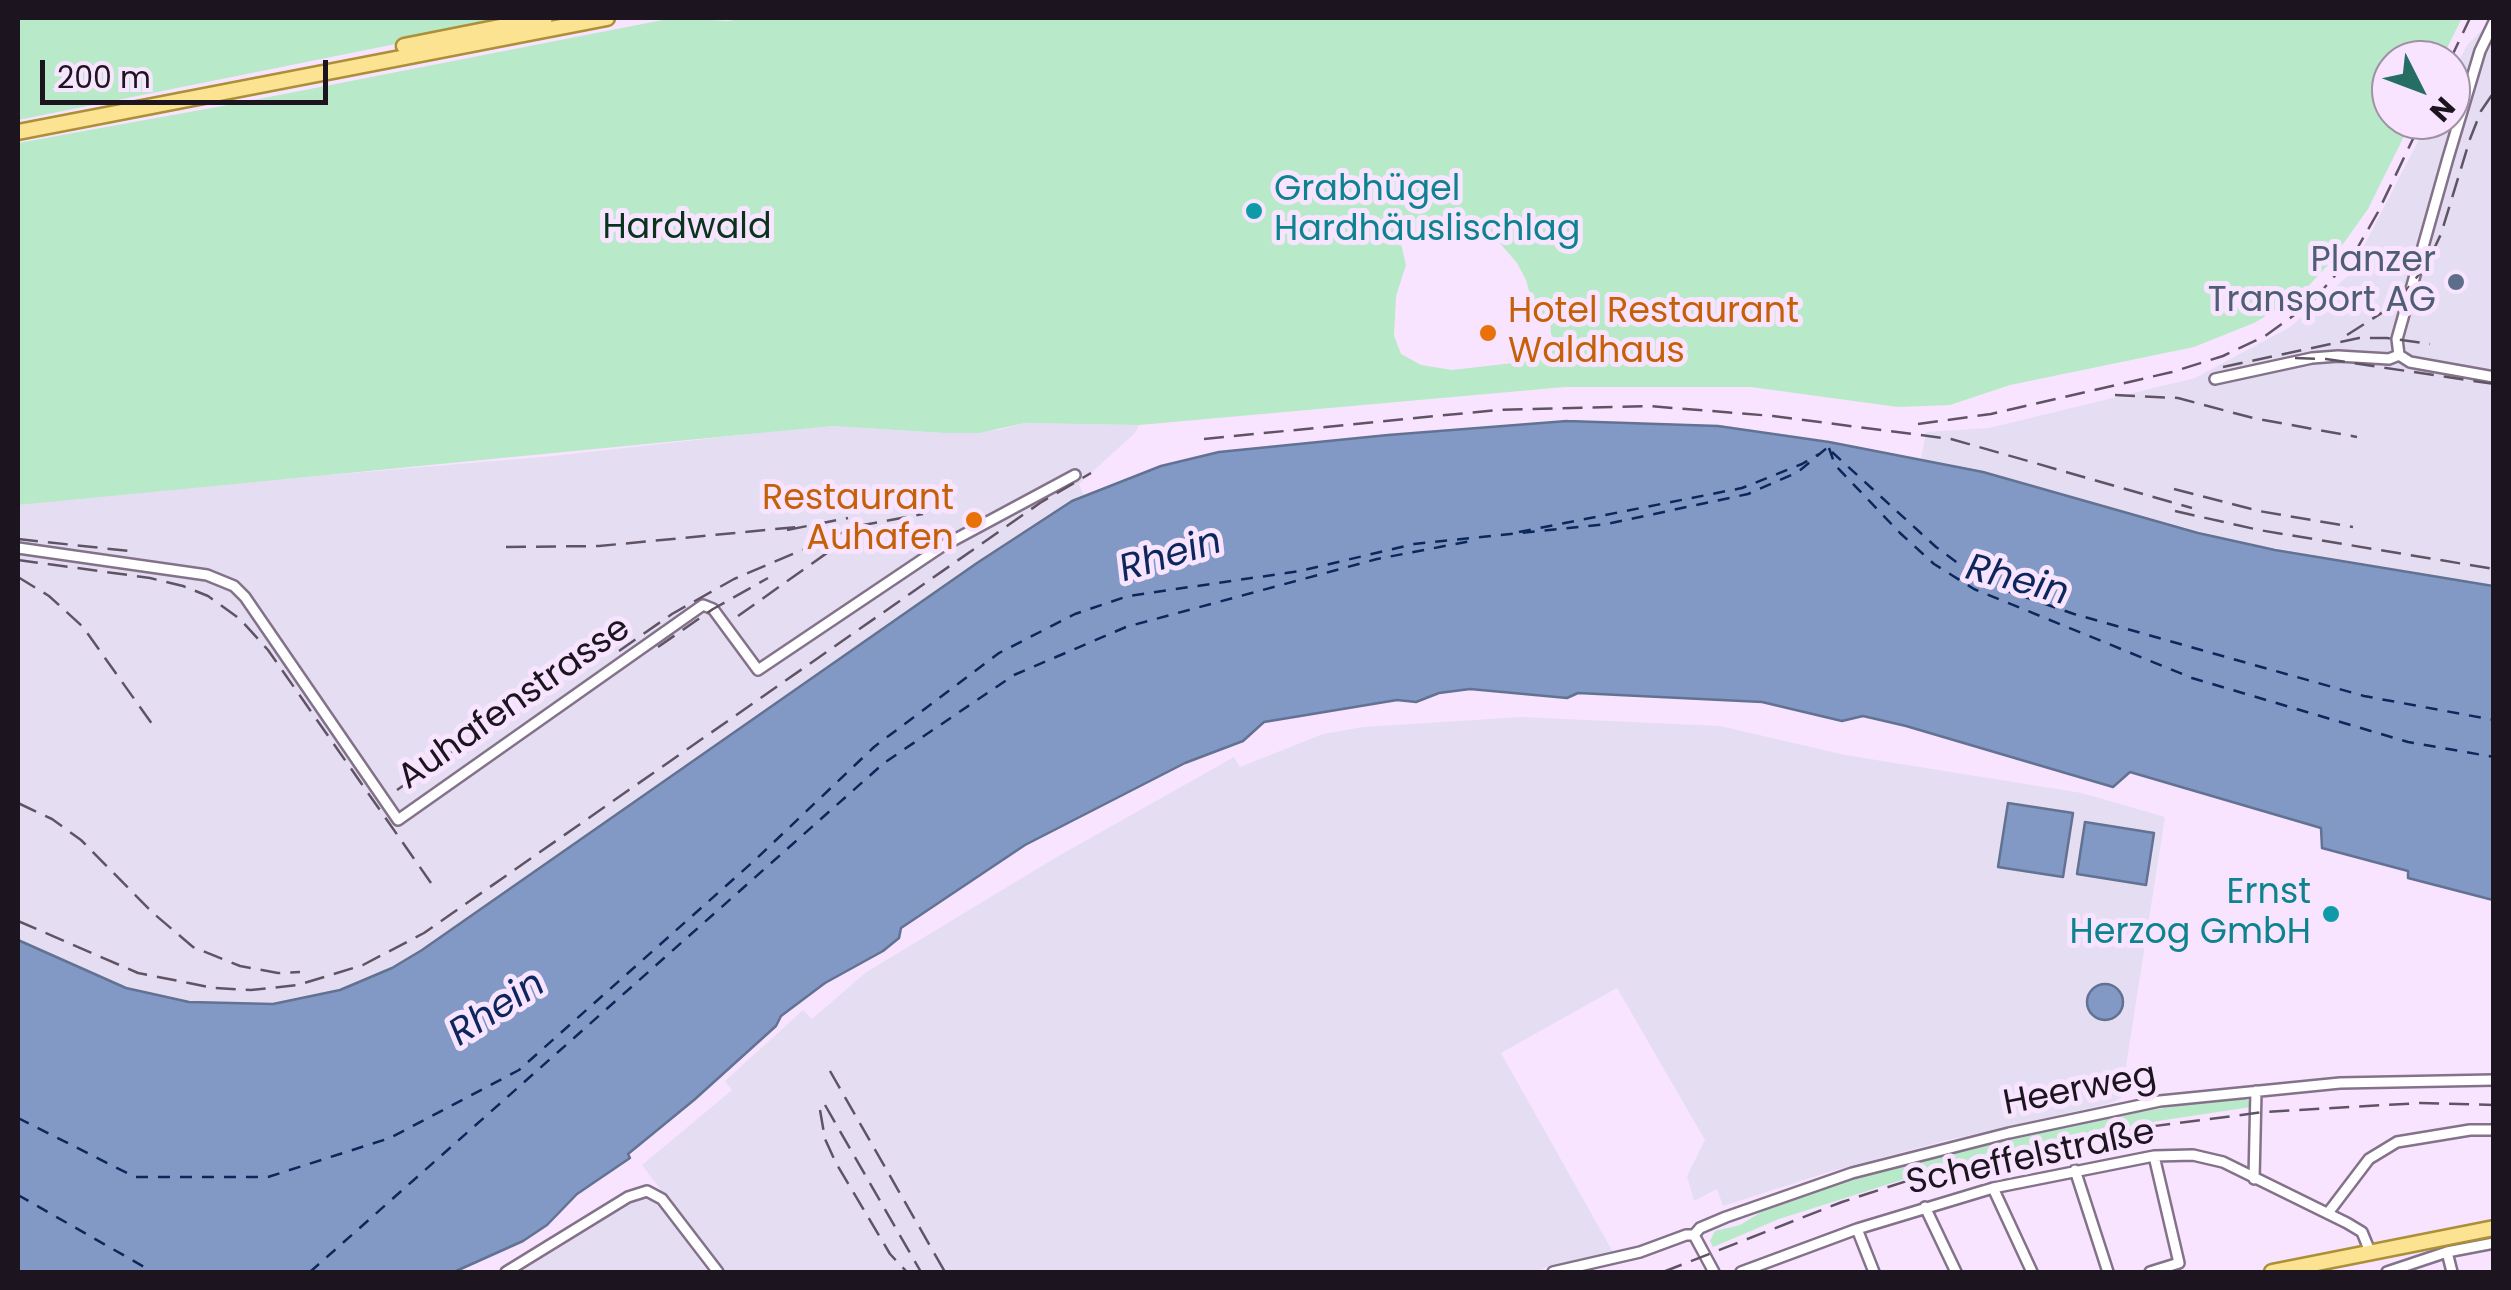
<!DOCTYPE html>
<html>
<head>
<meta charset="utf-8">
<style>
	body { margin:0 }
	#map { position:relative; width:2511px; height:1290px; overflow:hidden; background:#f8e4ff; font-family:Poppins,sans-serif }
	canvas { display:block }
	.frame { position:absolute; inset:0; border:20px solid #1c141e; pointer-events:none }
	.north { position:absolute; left:2371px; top:40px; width:100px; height:100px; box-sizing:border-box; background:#f8e4ff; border:2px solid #a091a5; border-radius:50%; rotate:132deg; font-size:28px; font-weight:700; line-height:40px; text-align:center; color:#1c141e }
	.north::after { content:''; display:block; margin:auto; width:35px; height:45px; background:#266e64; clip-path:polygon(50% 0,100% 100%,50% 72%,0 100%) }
	.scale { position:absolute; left:40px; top:60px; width:288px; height:45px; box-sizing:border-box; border:5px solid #1c141e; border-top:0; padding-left:12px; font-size:30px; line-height:35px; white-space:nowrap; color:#1c141e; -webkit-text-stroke:8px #f8e4ff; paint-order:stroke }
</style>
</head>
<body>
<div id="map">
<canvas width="2511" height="1290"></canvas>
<div class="frame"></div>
<div class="north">N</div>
<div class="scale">200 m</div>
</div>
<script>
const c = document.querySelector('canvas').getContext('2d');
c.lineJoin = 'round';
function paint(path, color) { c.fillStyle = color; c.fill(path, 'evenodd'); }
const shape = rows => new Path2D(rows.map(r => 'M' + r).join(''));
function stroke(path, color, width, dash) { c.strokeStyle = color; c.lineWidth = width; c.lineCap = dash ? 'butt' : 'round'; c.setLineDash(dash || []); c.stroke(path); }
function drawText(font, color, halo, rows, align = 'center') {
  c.font = font + ' Poppins,sans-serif'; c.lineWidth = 10; c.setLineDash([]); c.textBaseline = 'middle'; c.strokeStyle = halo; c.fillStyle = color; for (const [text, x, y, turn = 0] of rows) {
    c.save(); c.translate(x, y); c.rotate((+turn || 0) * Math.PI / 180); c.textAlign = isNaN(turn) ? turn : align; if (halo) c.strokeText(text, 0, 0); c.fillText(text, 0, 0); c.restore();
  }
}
paint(shape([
	[2493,19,2493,586,2234,541,2039,487,1921,459,1926,432,1989,428,2195,378,2290,327,2349,275,2429,120,2451,120,2451,77,2467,45],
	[1025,423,1139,425,1135,433,1079,484,1084,496,1027,529,977,563,549,863,392,968,340,990,310,997,273,1004,226,1005,168,998,126,988,18,940,18,505,118,493,553,456,794,429,832,426,945,433,999,430],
	[1521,717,1720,726,1845,755,2082,793,2165,817,2121,1098,2108,1104,1944,1141,1832,1171,1723,1206,1717,1189,1694,1201,1687,1176,1705,1140,1617,988,1501,1053,1614,1254,1548,1266,1538,1272,722,1272,642,1165,732,1090,725,1081,803,1010,812,1019,865,973,1055,858,1234,757,1240,767,1323,734,1363,727],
	[641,1197,647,1197,660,1206,708,1272,520,1272]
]), '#e5def3');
paint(shape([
	[18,18,525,18,18,120],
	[673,18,728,21,747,18,2462,18,2441,60,2391,60,2391,120,2412,120,2368,209,2328,265,2298,297,2254,323,2194,347,2010,385,1950,405,1898,407,1751,387,1565,387,1139,425,1025,423,979,433,945,433,832,426,18,505,18,143,228,105],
	[1455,222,1482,222,1517,263,1526,280,1537,320,1550,320,1551,334,1558,348,1522,362,1452,370,1421,365,1401,354,1394,336,1396,296,1406,265,1401,244],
	[2242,1096,2250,1102,2251,1107,2158,1121,2015,1149,1936,1169,1779,1219,1713,1247,1710,1241,1715,1231,1740,1225,1778,1202,1973,1144,2075,1122]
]), '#b8e9c9');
const water = shape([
	[1567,421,1718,426,1829,442,1983,472,2198,533,2275,550,2493,586,2493,900,2408,878,2408,871,2322,848,2321,828,2130,772,2113,787,1906,726,1863,716,1842,721,1762,702,1578,693,1567,698,1470,689,1439,693,1416,702,1397,700,1264,722,1243,741,1185,763,1025,845,901,928,899,938,883,951,825,983,781,1016,776,1026,694,1100,628,1154,630,1158,577,1194,547,1225,523,1241,454,1272,18,1272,18,940,126,988,189,1002,273,1004,340,990,392,968,422,950,977,563,1072,501,1161,466,1219,452,1388,435,1567,421],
	[2008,803,2073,813,2063,877,1998,867,2008,803],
	[2085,822,2154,833,2146,885,2077,874,2085,822],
	'2087 1002a18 18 0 1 1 36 0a18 18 0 1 1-36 0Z'
]);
paint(water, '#8199c4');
stroke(water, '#637192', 2.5);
stroke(shape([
	[1829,448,1835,465,1900,533,1934,564,1974,589,2192,678,2408,742,2494,757],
	[1832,452,1936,547,1985,583,2074,614,2364,696,2494,720],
	[1519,532,1742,488,1802,464,1819,454],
	[18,1118,135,1177,268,1177,390,1138,519,1070,755,860,874,747,999,653,1075,614,1128,596,1300,571,1414,544,1607,524,1748,494,1798,472,1828,447],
	[18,1195,153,1272],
	[310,1272,884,763,1014,675,1126,627,1377,559,1471,541]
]), '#0d275c', 2.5, [12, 10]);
const minor = shape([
	[2399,355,2397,339,2448,158,2480,51,2494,22],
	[2215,379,2312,358,2338,356,2389,359,2399,355,2410,362,2494,377],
	[18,548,207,575,234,586,245,597,398,820,703,605,713,609,758,670,941,547,1075,475],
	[2075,1170,2108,1272],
	[2254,1179,2256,1091],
	[1993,1188,2032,1272],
	[1925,1207,1956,1272],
	[2328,1213,2369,1159,2397,1142,2470,1130,2494,1130],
	[1857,1229,1874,1272],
	[1694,1235,1700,1228,1726,1217,1852,1173,2009,1133,2160,1101,2340,1083,2494,1080],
	[1694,1235,1714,1272],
	[2447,1252,2452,1272],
	[506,1272,628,1197,647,1191,662,1199,718,1272],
	[1553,1272,1640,1252,1686,1235,1694,1235],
	[1741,1272,1857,1229,1993,1188,2154,1156,2193,1155,2223,1162,2347,1223,2362,1232,2371,1254],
	[2150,1272,2179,1263,2154,1156],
	[2387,1272,2447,1252,2494,1243]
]);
const primary = shape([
	[404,46,545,18],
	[18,132,607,18],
	[2272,1272,2494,1228]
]);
stroke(minor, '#84728a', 14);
stroke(primary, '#ab8f39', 19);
stroke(minor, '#fff', 9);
stroke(primary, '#fbe391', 14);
stroke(shape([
	[2450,60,2470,18],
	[2347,335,2394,305,2426,266,2441,234,2470,139,2481,111,2494,92],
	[2295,358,2326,359,2494,384],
	[2223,367,2359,338,2387,338,2430,344],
	[2115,395,2178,398,2253,418,2357,437],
	[1918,424,1991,414,2172,372,2223,356,2265,336,2311,303,2354,254,2378,212,2422,120],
	[1204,439,1497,410,1649,406,1773,416,1951,439,2192,508],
	[2174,489,2259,511,2353,527],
	[2175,511,2259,530,2494,569],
	[787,530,848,518],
	[18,539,129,551],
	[506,547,599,546,797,527],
	[18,560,150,578,183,586,208,596,240,619,268,650,431,883],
	[18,577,49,596,83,627,157,731],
	[738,616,841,543],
	[658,647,713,609,768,578],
	[619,651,672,614,734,579,858,526,923,514],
	[397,790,591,655],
	[18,803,52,819,81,840,153,913,193,947,240,966,278,973,300,972],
	[18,921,138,973,214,988,251,990,298,985,363,965,424,933,1040,503,1091,473],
	[830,1071,945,1272],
	[825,1105,921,1272],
	[820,1110,825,1139,836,1163,890,1254,907,1272],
	[1663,1272,1842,1202,1913,1179,2053,1144,2124,1130,2264,1112,2420,1103,2494,1105]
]), '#605464', 2.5, [20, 10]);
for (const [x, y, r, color] of [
	[1254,211,10,"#0f9aa8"],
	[2456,282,10,"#5c6f8a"],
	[1488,333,10,"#e8710a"],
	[974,520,10,"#e8710a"],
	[2331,914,10,"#0f9aa8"]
]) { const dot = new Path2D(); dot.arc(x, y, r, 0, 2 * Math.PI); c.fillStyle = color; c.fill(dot); stroke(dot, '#f8e4ff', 4); }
drawText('35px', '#0d838f', '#f8e4ff', [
	["Grabhügel",1274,191],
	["Hardhäuslischlag",1274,231],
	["Ernst",2311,894,"right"],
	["Herzog GmbH",2311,934,"right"]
], 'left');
drawText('35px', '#09331d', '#f8e4ff', [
	["Hardwald",687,229]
]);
drawText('35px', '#4e5e75', '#f8e4ff', [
	["Planzer",2436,262],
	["Transport AG",2436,302]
], 'right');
drawText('35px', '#c56008', '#f8e4ff', [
	["Hotel Restaurant",1508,313],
	["Waldhaus",1508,353],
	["Restaurant",954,500,"right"],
	["Auhafen",954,540,"right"]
], 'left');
drawText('35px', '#1c141e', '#f8e4ff', [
	["Auhafenstrasse",515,704,-35],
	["Heerweg",2080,1091,-11],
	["Scheffelstraße",2031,1159,-12]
]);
drawText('italic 38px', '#0d275c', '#f8e4ff', [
	["Rhein",1171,557,-17],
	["Rhein",2017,582,15],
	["Rhein",498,1010,-33]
]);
</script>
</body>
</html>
